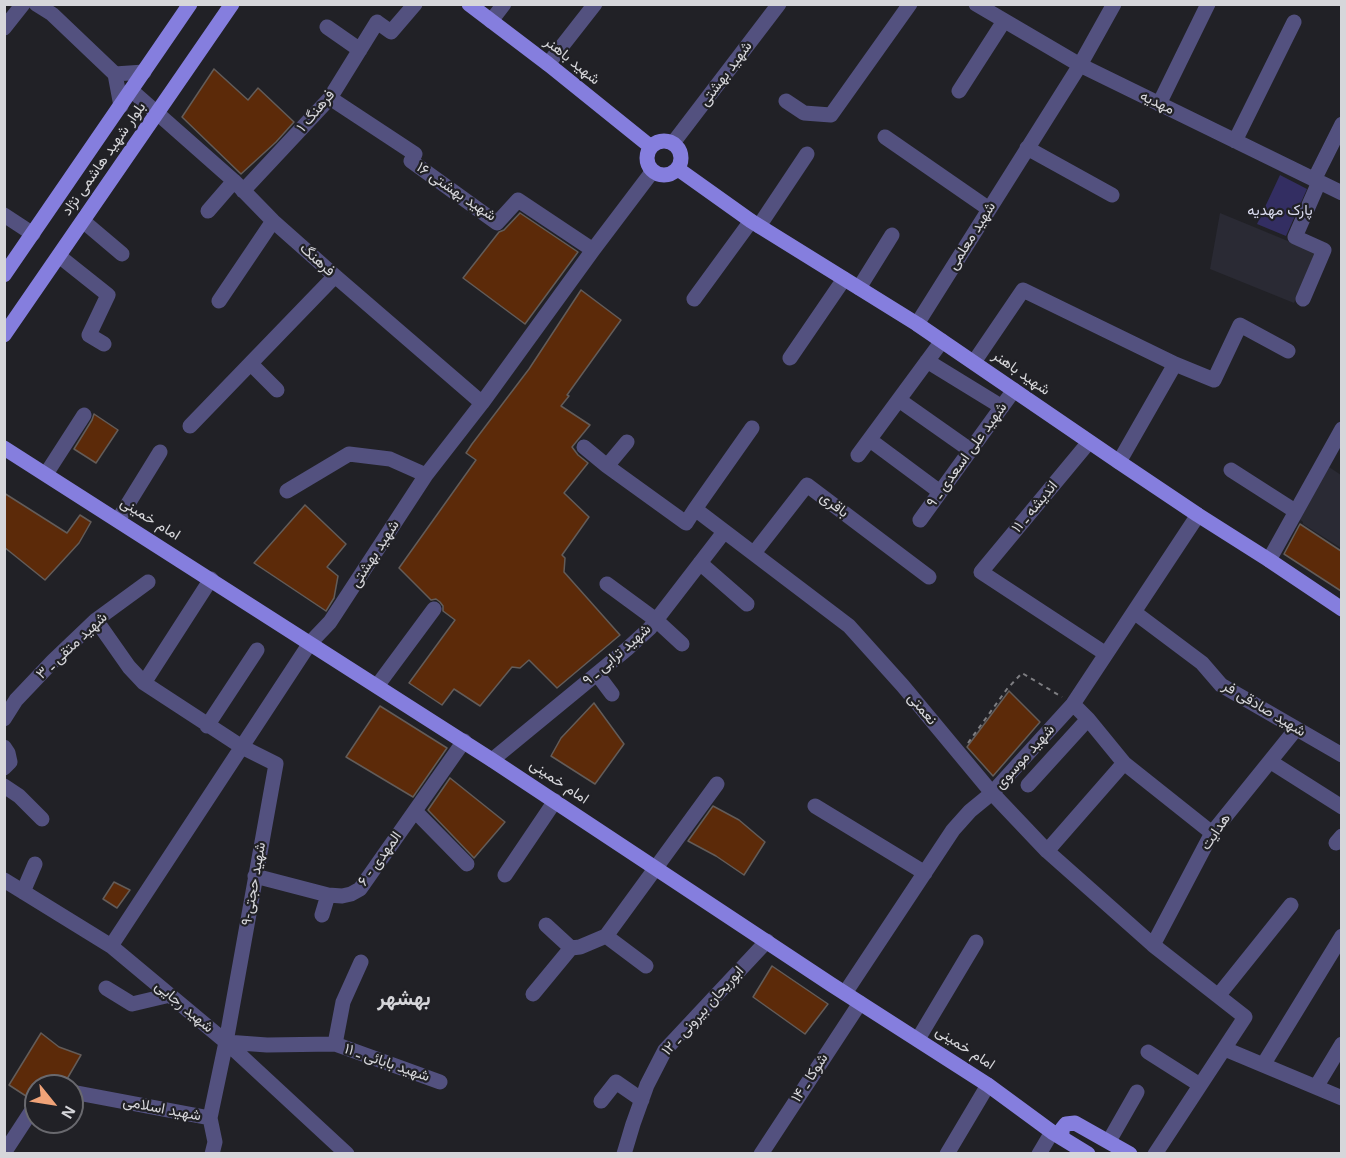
<!DOCTYPE html>
<html>
<head>
<meta charset="utf-8">
<style>
	body { margin:0 }
	#map { position:relative; width:1346px; height:1158px; overflow:hidden; background:#212126; font-family:Helvetica,sans-serif }
	canvas { display:block }
	.frame { position:absolute; inset:0; border:6px solid #d6d6da; pointer-events:none }
	.north { position:absolute; left:24px; top:1074px; width:60px; height:60px; box-sizing:border-box; background:#212126; border:2px solid #69696e; border-radius:50%; rotate:120deg; font-size:16px; font-weight:700; line-height:24px; text-align:center; color:#d6d6da }
	.north::after { content:''; display:block; margin:auto; width:21px; height:27px; background:#f0a378; clip-path:polygon(50% 0,100% 100%,50% 72%,0 100%) }
</style>
</head>
<body>
<div id="map">
<canvas width="1346" height="1158"></canvas>
<div class="frame"></div>
<div class="north">N</div>
</div>
<script>
const c = document.querySelector('canvas').getContext('2d');
c.lineJoin = 'round';
function paint(path, color) { c.fillStyle = color; c.fill(path, 'evenodd'); }
const shape = rows => new Path2D(rows.map(r => 'M' + r).join(''));
function stroke(path, color, width, dash) { c.strokeStyle = color; c.lineWidth = width; c.lineCap = dash ? 'butt' : 'round'; c.setLineDash(dash || []); c.stroke(path); }
function drawText(font, color, halo, rows, align = 'center') {
  c.font = font + ' Helvetica,Vazirmatn,sans-serif'; c.lineWidth = 4.5; c.setLineDash([]); c.textBaseline = 'middle'; c.strokeStyle = halo; c.fillStyle = color; for (const [text, x, y, turn = 0] of rows) {
    c.save(); c.translate(x, y); c.rotate((+turn || 0) * Math.PI / 180); c.textAlign = isNaN(turn) ? turn : align; if (halo) c.strokeText(text, 0, 0); c.fillText(text, 0, 0); c.restore();
  }
}
paint(shape([
	[1220,213,1317,253,1294,303,1210,269],
	[1329,467,1341,475,1341,548,1303,524,1303,522,1298,518]
]), '#2a2a34');
paint(shape([
	[1280,175,1307,189,1286,236,1257,224]
]), '#332e62');
const building = shape([
	[214,69,248,100,258,88,294,122,276,142,241,174,182,117,214,69],
	[520,213,578,252,525,324,463,278,499,232,504,230,520,213],
	[581,290,621,320,567,395,569,396,561,406,590,425,572,447,578,455,588,463,564,493,589,517,562,555,565,558,564,572,620,635,557,688,529,660,520,668,512,667,480,706,454,689,442,705,409,683,455,620,443,611,443,606,440,602,436,599,431,600,399,568,476,460,466,453,472,444,529,369,581,290],
	[94,414,118,430,96,463,74,449,92,420,94,414],
	[4,493,67,533,80,515,91,522,79,543,45,580,4,547,4,493],
	[305,505,346,544,327,567,338,576,334,598,326,611,254,563,305,505],
	[1300,524,1341,551,1341,591,1284,554,1300,524],
	[1009,691,1040,722,993,776,967,747,1009,691],
	[594,703,624,744,595,784,551,756,561,738,594,703],
	[380,706,447,748,413,797,346,757,380,706],
	[450,778,505,822,474,858,428,810,450,778],
	[713,806,739,820,765,842,744,875,716,856,688,841,713,806],
	[114,882,130,890,117,908,103,899,114,882],
	[772,966,828,1004,805,1034,753,997,772,966],
	[41,1033,59,1047,81,1055,67,1079,52,1075,43,1086,36,1086,36,1094,29,1098,9,1085,41,1033]
]);
paint(building, '#5c2a09');
stroke(building, '#635c59', 1.5);
stroke(shape([
	[968,743,1007,689,1022,673,1062,697]
]), '#7e7e82', 2, [4.5, 4.5]);
stroke(shape([
	[36,4,52,14,115,74],
	[976,4,1080,65,1342,193],
	[491,21,504,4],
	[327,27,360,50],
	[4,28,23,4],
	[548,64,595,4],
	[115,74,121,106],
	[115,74,144,72],
	[131,90,234,181,273,221,335,276,482,403],
	[959,91,1004,21],
	[330,98,415,154,411,161,497,223,518,200,593,250],
	[786,101,804,113,831,115,910,4],
	[1159,104,1208,4],
	[885,137,989,209],
	[1235,141,1294,22],
	[673,143,779,4],
	[1027,148,1112,195],
	[1314,180,1342,124],
	[243,191,330,98,377,22,391,32,415,4],
	[208,211,234,181],
	[4,215,33,234],
	[83,221,122,254],
	[759,226,807,154],
	[59,256,108,295,89,335,104,344],
	[859,288,892,235],
	[694,299,751,221],
	[1303,299,1324,250,1295,237,1319,182],
	[219,301,273,221],
	[917,324,1080,65,1114,4],
	[790,358,844,279],
	[927,361,1002,407],
	[974,362,1023,290,1175,364,1214,380,1240,325,1288,351],
	[251,364,277,390],
	[899,400,970,450],
	[190,426,335,276],
	[870,440,940,492],
	[1089,442,981,572,1106,654],
	[584,447,607,466,686,523,695,509,849,626,903,686,992,793,1047,851,1153,945,1245,1017,1155,1154],
	[858,455,942,341],
	[1119,462,1175,364],
	[607,466,627,442],
	[1231,470,1295,511],
	[46,474,84,415],
	[287,491,349,454,390,459,426,475],
	[695,509,752,428],
	[118,520,160,452],
	[920,520,1014,390],
	[754,553,807,485,929,577],
	[1269,560,1342,429],
	[700,563,747,604],
	[607,584,656,620,682,644],
	[1134,612,1202,663,1221,685,1342,755],
	[597,674,612,694],
	[144,683,211,579],
	[377,686,434,609],
	[1073,704,1088,719,1124,763,1212,833],
	[4,719,16,700,53,661,96,620,148,582],
	[207,726,257,650],
	[4,747,8,753,10,762,4,768],
	[492,760,627,649,650,628,724,532],
	[1271,762,1342,807],
	[1028,785,1088,719],
	[4,786,19,796,42,819],
	[815,806,925,873],
	[415,811,467,864],
	[1336,843,1342,836],
	[1047,851,1124,763],
	[505,875,555,801],
	[255,876,328,895,342,896,351,894,360,889,464,741],
	[4,880,111,946,226,1042,347,1154],
	[23,892,35,864],
	[322,915,328,895],
	[546,925,571,948],
	[606,936,646,966],
	[1153,945,1212,833,1296,729],
	[111,946,310,643,330,622,426,475,482,403,593,250,652,172],
	[106,988,132,1004,170,995],
	[845,993,953,830,970,811,992,793,1073,704,1198,515],
	[533,994,571,948,580,947,606,936,717,784],
	[1218,996,1291,905],
	[918,1039,976,942],
	[226,1042,267,1045,335,1044,440,1082],
	[335,1044,343,1002,361,962],
	[1225,1049,1342,1098],
	[1148,1052,1200,1085],
	[1263,1065,1342,936],
	[1316,1087,1342,1044],
	[72,1092,210,1118,226,1042,276,764,242,747,144,683,129,667,96,620],
	[601,1101,616,1082,642,1100],
	[210,1118,215,1142,212,1154],
	[1109,1141,1137,1092],
	[4,1153,36,1104],
	[624,1154,633,1124,647,1085,665,1050,767,941],
	[761,1154,860,1003],
	[947,1154,988,1085],
	[1039,1154,1052,1132]
]), '#53517f', 15);
stroke(shape([
	[469,4,548,64,651,147],
	'647 158a17 17 0 1 1 34 0a17 17 0 1 1-34 0Z',
	[678,169,751,221,917,324,1119,462,1198,515,1269,560,1342,609],
	[4,275,190,4],
	[4,335,232,4],
	[4,448,492,760,832,985,988,1085,1052,1132,1088,1154],
	[1062,1137,1062,1129,1066,1124,1075,1123,1130,1154]
]), '#857ede', 15);
drawText('15px', '#d6d6da', '#212126', [
	["شهید باهنر",572,61,39],
	["شهید بهشتی",726,74,-53],
	["مهدیه",1157,103,26],
	["فرهنگ ۱",316,111,-50],
	["بلوار شهید هاشمی نژاد",104,159,-55],
	["شهید بهشتی ۱۶",456,192,34],
	["شهید معلمی",972,236,-58],
	["فرهنگ",317,260,42],
	["شهید باهنر",1021,373,35],
	["شهید علی اسعدی ـ ۹",967,455,-54],
	["باقری",834,505,37],
	["اندیشه ـ ۱۱",1035,507,-50],
	["امام خمینی",150,519,32],
	["شهید بهشتی",375,554,-57],
	["شهید متقی ـ ۳",72,646,-43],
	["شهید ترابی ـ ۹",617,655,-41],
	["نعمتی",922,709,50],
	["شهید صادقی فر",1264,709,31],
	["شهید موسوی",1025,757,-48],
	["امام خمینی",559,782,34],
	["هدایت",1216,832,-56],
	["المهدی - ۶",380,859,-54],
	["شهید حجتی-۹",254,884,-80],
	["شهید رجایی",184,1007,40],
	["ابوریحان بیرونی ـ ۱۲",703,1011,-48],
	["امام خمینی",965,1048,33],
	["شهید بابائی ـ ۱۱",387,1063,19],
	["شوکا ـ ۱۴",810,1078,-57],
	["شهید اسلامی",162,1109,11]
]);
drawText('15px', '#dadbef', '#212126', [
	["پارک مهدیه",1280,211]
]);
drawText('bold 21px', '#d6d6da', '#212126', [
	["بهشهر",404,999]
]);
</script>
</body>
</html>
